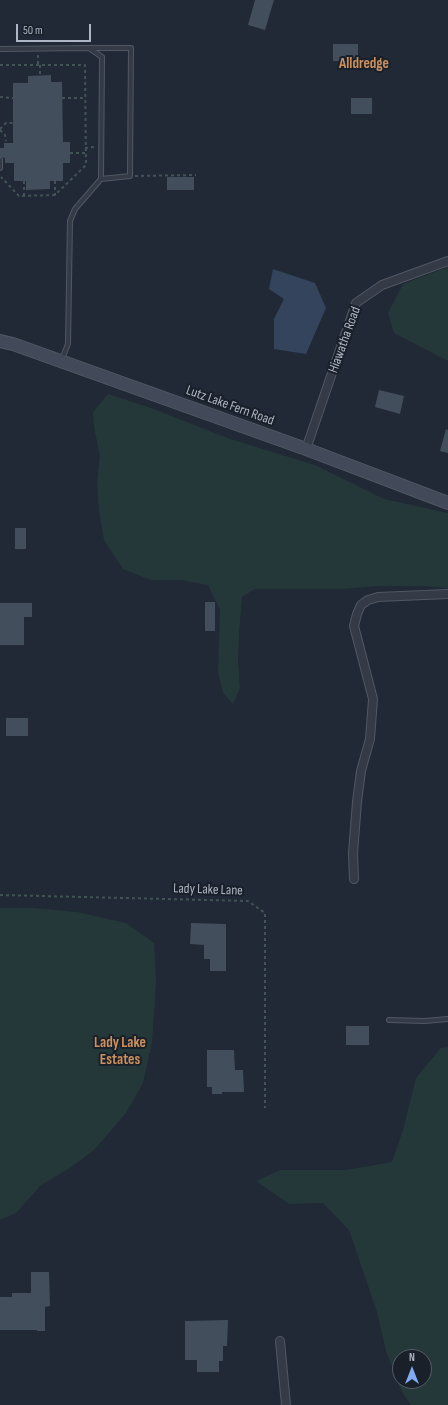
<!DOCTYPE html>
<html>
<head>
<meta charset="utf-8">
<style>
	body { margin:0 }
	#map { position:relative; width:448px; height:1405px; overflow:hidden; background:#202935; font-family:"Sofia Sans Condensed",sans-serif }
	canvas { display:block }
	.north { position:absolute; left:392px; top:1349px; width:40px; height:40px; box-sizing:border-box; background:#19202a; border:1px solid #555c67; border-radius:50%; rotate:0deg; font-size:11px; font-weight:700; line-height:16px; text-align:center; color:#aeb5c3 }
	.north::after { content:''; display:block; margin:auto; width:14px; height:18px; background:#83abf3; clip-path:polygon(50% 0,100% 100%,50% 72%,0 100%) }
	.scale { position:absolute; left:16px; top:24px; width:75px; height:18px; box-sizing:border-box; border:2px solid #aeb5c3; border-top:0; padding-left:5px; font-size:12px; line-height:14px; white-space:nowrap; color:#aeb5c3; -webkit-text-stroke:3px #19202a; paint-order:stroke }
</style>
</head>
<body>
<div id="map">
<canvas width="448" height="1405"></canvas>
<div class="north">N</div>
<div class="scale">50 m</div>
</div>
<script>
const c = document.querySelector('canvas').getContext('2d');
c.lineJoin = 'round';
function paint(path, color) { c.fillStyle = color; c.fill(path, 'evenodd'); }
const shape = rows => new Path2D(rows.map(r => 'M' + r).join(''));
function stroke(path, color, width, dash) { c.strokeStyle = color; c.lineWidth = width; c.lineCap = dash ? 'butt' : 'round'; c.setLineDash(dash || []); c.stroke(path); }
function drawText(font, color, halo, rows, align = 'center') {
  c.font = font + ' "Sofia Sans Condensed",sans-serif'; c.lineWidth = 4; c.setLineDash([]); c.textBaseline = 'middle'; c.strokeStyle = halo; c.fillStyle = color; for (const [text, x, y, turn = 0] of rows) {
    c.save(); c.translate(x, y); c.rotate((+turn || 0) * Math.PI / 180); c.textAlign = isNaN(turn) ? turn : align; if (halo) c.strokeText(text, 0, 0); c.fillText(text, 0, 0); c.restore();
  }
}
paint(shape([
	[448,267,448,361,394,333,388,313,403,284],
	[108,394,151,408,230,439,315,465,384,499,448,513,448,588,423,586,379,586,341,589,255,589,242,597,239,633,238,661,240,688,233,704,223,693,218,672,220,610,208,585,181,580,151,580,123,569,104,540,99,510,97,483,100,456,94,427,93,412],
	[0,908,34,908,77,912,126,923,154,943,156,983,152,1042,143,1083,126,1113,95,1149,70,1168,41,1185,16,1213,0,1220],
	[448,1047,448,1405,411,1405,402,1392,386,1351,377,1312,349,1230,323,1203,289,1204,256,1181,280,1170,346,1170,392,1162,403,1130,416,1078,441,1048],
	[400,1357,424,1357,424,1381,400,1381]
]), '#253839');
paint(shape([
	[273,269,315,283,326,308,306,354,274,349,274,319,284,299,269,289]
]), '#34445c');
paint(shape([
	[255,0,274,0,265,30,248,25],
	[333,44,358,44,358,61,333,61],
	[51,75,51,82,62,82,63,142,70,142,70,163,63,163,63,181,50,181,50,189,26,190,26,181,14,181,14,163,5,163,5,158,0,157,0,148,4,148,4,143,13,143,13,83,28,83,28,76],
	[351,98,372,98,372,114,351,114],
	[167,177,194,177,194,190,167,190],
	[379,390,404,396,400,414,375,407],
	[446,429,448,430,448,453,440,451],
	[15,528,26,528,26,549,15,549],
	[205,602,215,602,215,631,205,631],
	[0,603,32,603,32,617,24,617,24,645,0,645],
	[6,718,28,718,28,736,6,736],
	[191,923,226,924,226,971,210,971,210,959,204,959,204,945,190,944],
	[346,1026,369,1026,369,1045,346,1045],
	[207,1050,234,1050,235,1070,243,1070,244,1092,222,1092,222,1094,212,1094,212,1087,207,1087],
	[31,1272,49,1272,50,1306,45,1307,45,1331,37,1331,37,1330,0,1330,0,1297,12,1297,12,1293,31,1293],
	[228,1320,227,1346,223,1346,223,1361,219,1361,219,1372,197,1372,197,1360,185,1360,185,1321]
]), '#434e5d');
const service = shape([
	[90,48,131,48,130,176,101,179],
	[0,49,89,48,102,57,101,179,75,209,70,221,68,344,62,359],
	[0,168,0,160],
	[389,1020,425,1021,448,1019]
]);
const minor = shape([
	[306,449,356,303,382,285,448,261],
	[354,879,353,853,357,802,361,771,370,739,373,699,354,626,357,614,361,605,368,600,378,597,448,594],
	[280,1341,286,1405]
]);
const secondary = shape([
	[0,341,13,344,306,449,448,503]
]);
stroke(service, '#515864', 6);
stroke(minor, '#515864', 10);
stroke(secondary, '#515864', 14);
stroke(shape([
	[38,55,38,65],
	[0,65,85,65,86,165,55,195,19,196,1,177],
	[40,65,40,75],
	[0,97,13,98],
	[62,98,85,98],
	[0,129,6,123,13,123],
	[0,130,5,135,6,141],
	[85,148,94,147],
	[70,153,85,153],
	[135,176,196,175],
	[24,181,24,196],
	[55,181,55,195],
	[0,895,248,901,265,913,265,1108]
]), '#425356', 2, [3, 3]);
stroke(service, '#343b46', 4);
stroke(minor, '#343b46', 8);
stroke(secondary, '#424a59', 12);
drawText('14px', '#aeb5c3', '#19202a', [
	["Hiawatha Road",345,340,-70],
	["Lutz Lake Fern Road",230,406,20],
	["Lady Lake Lane",208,890,2]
]);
drawText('bold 15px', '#ce915e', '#19202a', [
	["Alldredge",364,64],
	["Lady Lake",120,1043],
	["Estates",120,1060]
]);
</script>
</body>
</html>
